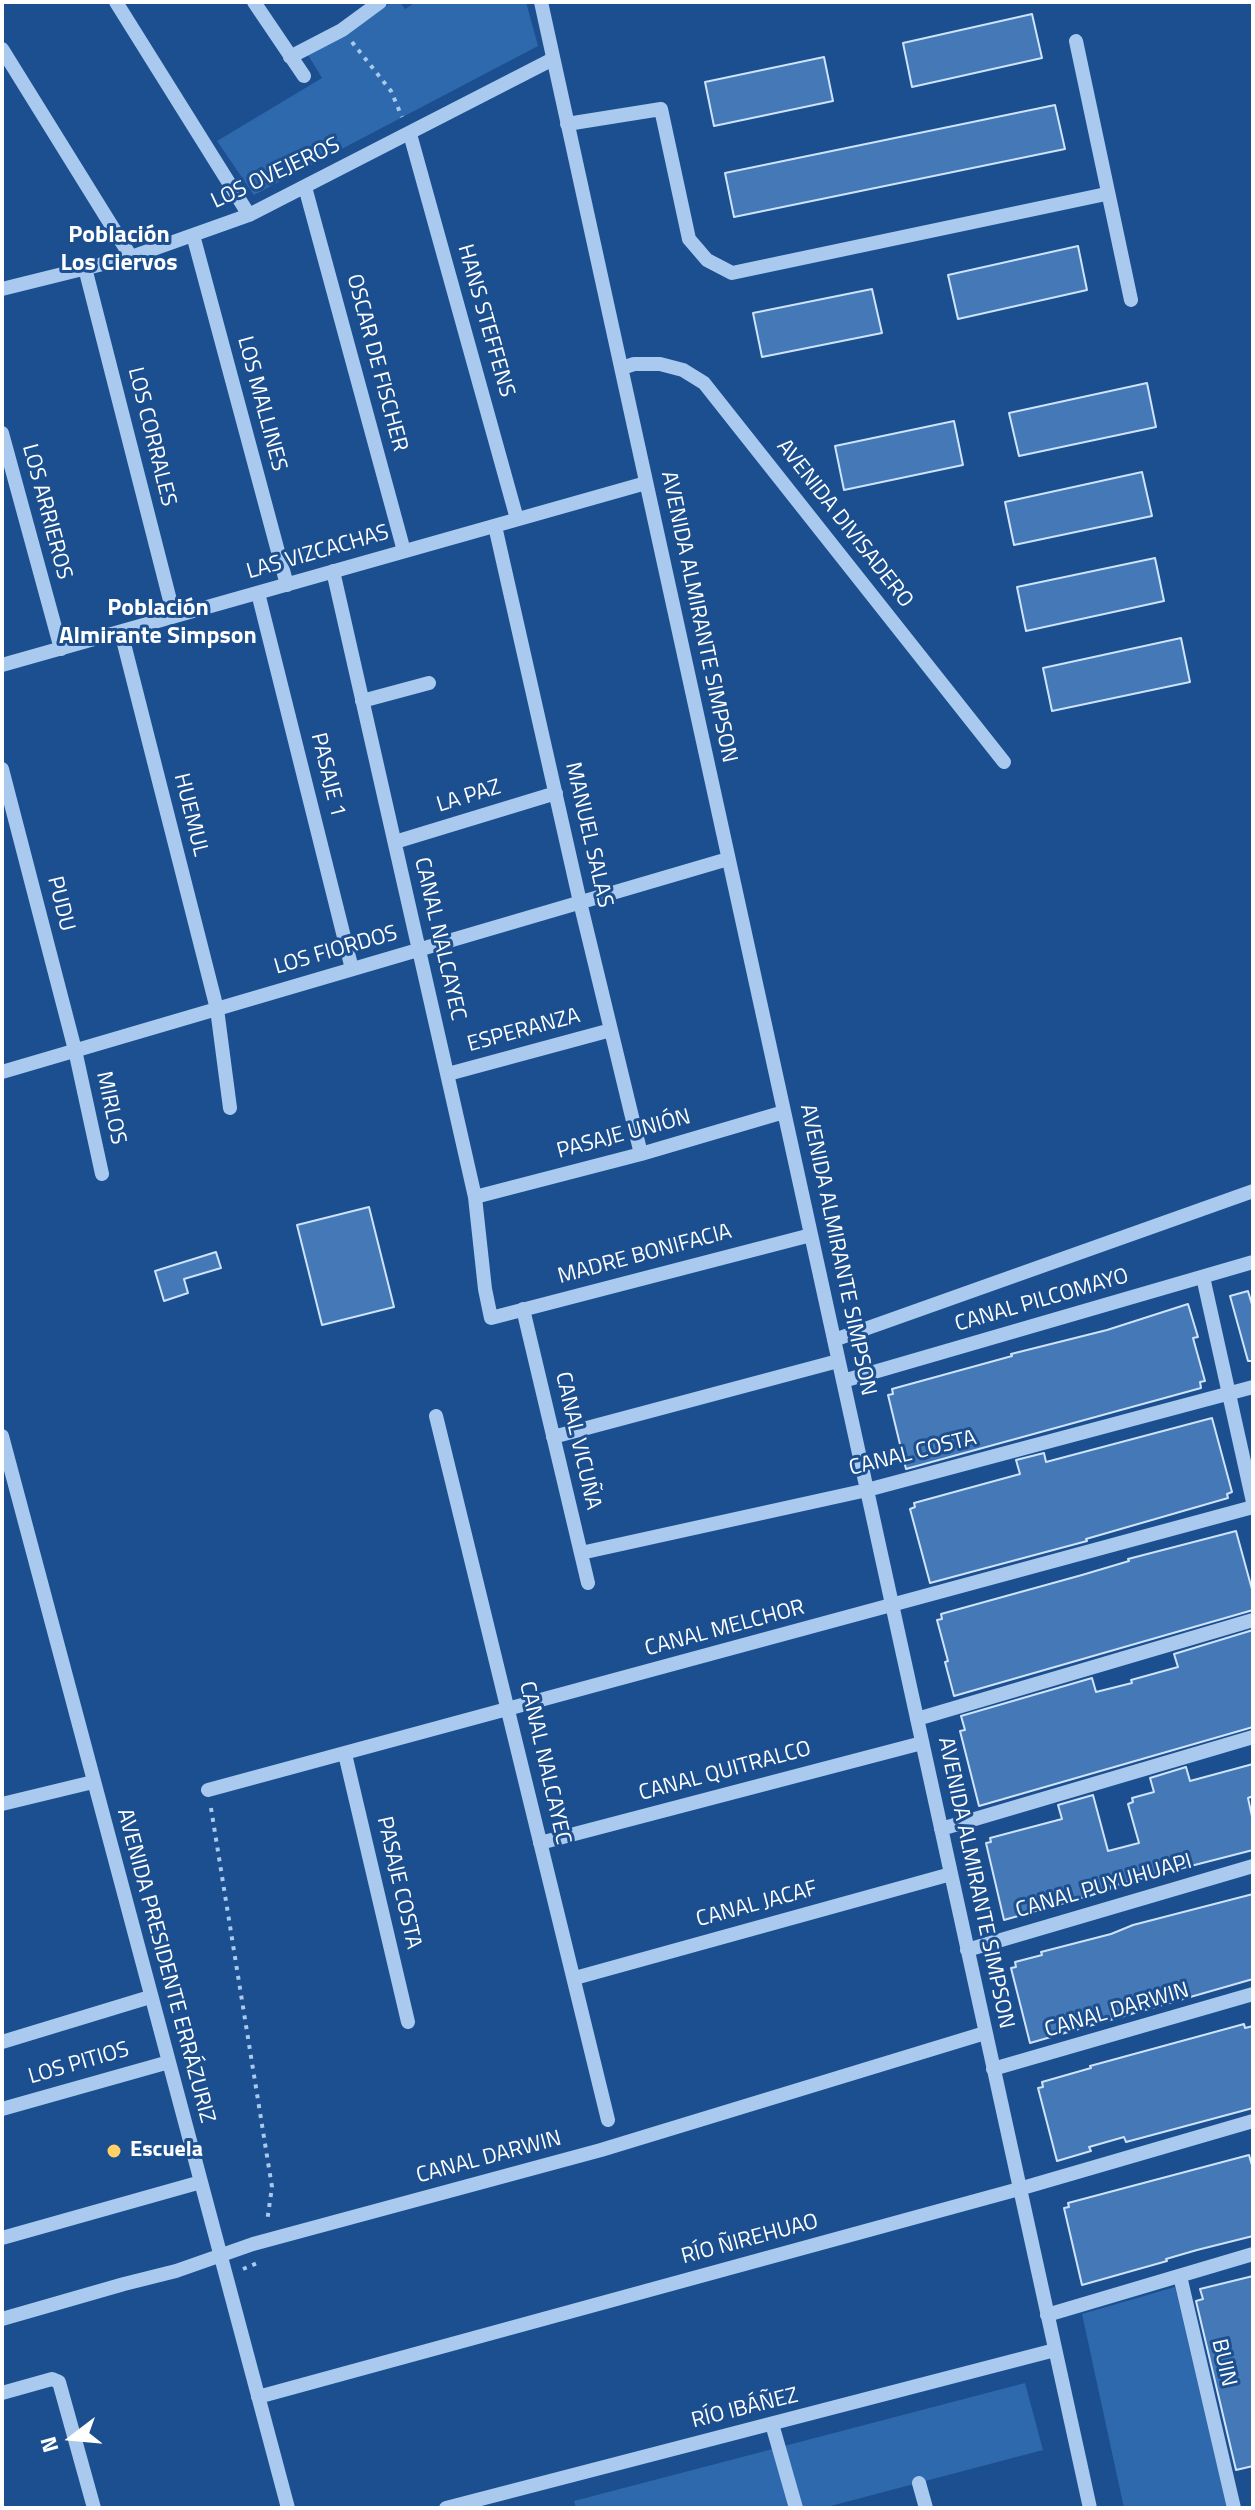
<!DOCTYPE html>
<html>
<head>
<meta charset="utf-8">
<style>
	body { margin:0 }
	#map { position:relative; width:1255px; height:2510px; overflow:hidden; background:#1b4f8f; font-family:"Titillium Web",sans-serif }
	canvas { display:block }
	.frame { position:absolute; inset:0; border:4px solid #fff; pointer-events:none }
	.north { position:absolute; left:32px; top:2398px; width:80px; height:80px; -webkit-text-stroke:6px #1b4f8f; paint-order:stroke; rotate:254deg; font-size:22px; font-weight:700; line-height:32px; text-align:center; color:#fff }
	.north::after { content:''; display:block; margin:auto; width:28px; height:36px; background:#fff; clip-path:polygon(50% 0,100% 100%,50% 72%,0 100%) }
</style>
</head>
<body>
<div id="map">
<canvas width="1255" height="2510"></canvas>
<div class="frame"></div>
<div class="north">N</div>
</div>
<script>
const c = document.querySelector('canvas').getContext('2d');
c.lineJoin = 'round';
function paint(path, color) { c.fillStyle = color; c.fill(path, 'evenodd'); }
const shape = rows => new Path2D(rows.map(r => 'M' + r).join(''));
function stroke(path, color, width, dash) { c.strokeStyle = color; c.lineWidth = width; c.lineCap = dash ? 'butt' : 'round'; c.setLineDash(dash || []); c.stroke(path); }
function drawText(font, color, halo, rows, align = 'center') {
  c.font = font + ' "Titillium Web",sans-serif'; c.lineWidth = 6; c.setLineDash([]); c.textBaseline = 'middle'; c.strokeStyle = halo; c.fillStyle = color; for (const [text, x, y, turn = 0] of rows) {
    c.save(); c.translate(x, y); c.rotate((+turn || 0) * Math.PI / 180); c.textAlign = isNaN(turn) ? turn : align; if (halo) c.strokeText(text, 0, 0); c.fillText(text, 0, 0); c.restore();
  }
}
paint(shape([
	[392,2,400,2,405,9,416,2,526,2,538,46,254,195,217,141,322,78,308,55],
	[1175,2287,1227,2508,1124,2508,1082,2314],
	[1025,2383,1043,2450,823,2508,576,2508,574,2501]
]), '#2e69ad');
const building = shape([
	[1032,14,1042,58,912,87,903,43,1032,14],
	[824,57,833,101,714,126,705,82,824,57],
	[1055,105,1065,149,734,217,725,173,1055,105],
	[1078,246,1087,290,958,319,948,275,1078,246],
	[872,289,882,333,762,357,753,313,872,289],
	[1147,383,1156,427,1019,456,1009,413,1147,383],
	[954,421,963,465,844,490,835,446,954,421],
	[1142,472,1152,516,1014,545,1005,502,1142,472],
	[1155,558,1164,601,1026,631,1017,587,1155,558],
	[1181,638,1190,682,1052,711,1043,668,1181,638],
	[369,1207,394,1307,322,1325,297,1225,369,1207],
	[216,1252,221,1268,184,1279,188,1293,164,1301,155,1271,216,1252],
	[1248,1291,1253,1308,1253,1361,1248,1361,1230,1296,1248,1291],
	[1188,1304,1198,1337,1193,1338,1205,1381,1200,1382,1201,1388,906,1469,888,1395,893,1394,892,1389,1012,1356,1011,1354,1107,1330,1188,1304],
	[1212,1418,1232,1492,1227,1494,1228,1498,1086,1539,1087,1541,930,1583,910,1509,915,1507,914,1503,1020,1474,1016,1460,1044,1453,1046,1462,1212,1418],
	[1236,1531,1253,1593,1253,1610,954,1696,945,1662,948,1661,937,1620,942,1619,941,1614,1082,1575,1129,1561,1128,1559,1236,1531],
	[1253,1630,1253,1727,979,1806,960,1731,965,1730,961,1716,1092,1678,1096,1692,1132,1683,1131,1680,1178,1667,1174,1654,1253,1630],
	[1253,1764,1253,1796,1248,1798,1253,1821,1253,1850,1109,1887,1110,1889,1089,1896,1004,1920,986,1843,991,1842,990,1838,1062,1819,1058,1805,1093,1795,1108,1851,1139,1843,1128,1804,1133,1802,1132,1798,1154,1792,1150,1778,1186,1767,1190,1781,1253,1764],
	[1253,1894,1253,1979,1030,2043,1011,1968,1016,1967,1015,1962,1042,1955,1041,1952,1111,1934,1133,1925,1253,1894],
	[1244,2024,1245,2028,1253,2026,1253,2108,1126,2142,1124,2137,1089,2147,1091,2151,1057,2161,1038,2088,1043,2087,1042,2082,1091,2068,1090,2066,1244,2024],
	[1249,2155,1253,2169,1253,2236,1197,2250,1166,2259,1167,2261,1082,2285,1064,2208,1069,2207,1068,2203,1249,2155],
	[1253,2276,1253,2466,1236,2470,1196,2301,1203,2299,1200,2289,1253,2276]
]);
paint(building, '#4478b7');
stroke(building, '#cfe3fa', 2);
stroke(shape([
	[352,42,391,91,402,117],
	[211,1808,272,2187,267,2222],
	[243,2269,260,2262]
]), '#a9c9ee', 4, [4, 6]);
stroke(shape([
	[116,2,249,215],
	[254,2,304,76],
	[541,2,1090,2508],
	[1076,41,1131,300],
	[2,49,131,257],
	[290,57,342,30,380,2],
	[567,124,661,109,689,239,707,260,732,273,1106,194],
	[410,134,517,519],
	[305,187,404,551],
	[193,235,287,585],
	[85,268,174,616],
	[2,289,131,257,249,215,553,59],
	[622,368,634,364,660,364,683,370,704,383,1004,762],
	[2,433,61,649],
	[495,526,580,902,641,1154],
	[333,571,475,1197,485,1289,491,1318,811,1235],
	[258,593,352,969],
	[121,632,217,1009,230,1108],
	[2,665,646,483],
	[362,701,429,683],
	[2,769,75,1050,102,1174],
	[395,842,556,793],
	[2,1072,728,859],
	[448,1074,611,1030],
	[475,1197,641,1154,784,1112],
	[1203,1277,1253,1502],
	[523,1309,588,1583],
	[834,1340,1253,1191],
	[843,1381,1253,1262],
	[436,1416,608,2120],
	[2,1436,288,2508],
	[553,1437,838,1361],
	[581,1553,867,1490,1253,1387],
	[917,1719,1253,1620],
	[345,1754,408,2022],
	[208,1790,1253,1507],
	[2,1804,93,1782],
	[941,1829,1253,1737],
	[540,1843,922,1743],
	[967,1950,1253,1866],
	[575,1978,951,1874],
	[2,2042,150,1997],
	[993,2069,1253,1994],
	[2,2109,169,2062],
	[2,2238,201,2182],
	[1180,2276,1234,2508],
	[1047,2315,1253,2254],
	[2,2319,124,2284,176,2271,253,2244,601,2150,985,2033],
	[2,2393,52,2379,59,2382,94,2508],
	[258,2397,1019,2189,1253,2121],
	[772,2424,796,2508],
	[919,2483,926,2508],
	[446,2508,1055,2350]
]), '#a9c9ee', 14);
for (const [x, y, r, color] of [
	[114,2151,8,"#ffd166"]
]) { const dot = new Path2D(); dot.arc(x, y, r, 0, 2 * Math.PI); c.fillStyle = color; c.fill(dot); stroke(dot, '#1b4f8f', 3); }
drawText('22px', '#fff', '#1b4f8f', [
	["LOS OVEJEROS",276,174,-25],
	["HANS STEFFENS",485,321,74],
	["OSCAR DE FISCHER",376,363,75],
	["LOS MALLINES",261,404,75],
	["LOS CORRALES",151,437,76],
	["LOS ARRIEROS",46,512,75],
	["AVENIDA DIVISADERO",844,524,52],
	["LAS VIZCACHAS",318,553,-16],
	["AVENIDA ALMIRANTE SIMPSON",698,617,78],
	["PASAJE 1",327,775,76],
	["LA PAZ",469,797,-17],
	["HUEMUL",190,815,76],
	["MANUEL SALAS",588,835,77],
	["PUDU",60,904,76],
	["CANAL NALCAYEC",439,939,77],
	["LOS FIORDOS",336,951,-16],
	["ESPERANZA",524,1031,-15],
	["MIRLOS",110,1108,78],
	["PASAJE UNIÓN",624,1135,-15],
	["AVENIDA ALMIRANTE SIMPSON",837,1250,78],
	["MADRE BONIFACIA",645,1255,-15],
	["CANAL PILCOMAYO",1042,1301,-16],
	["CANAL VICUÑA",577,1441,77],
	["CANAL COSTA",913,1454,-14],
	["CANAL MELCHOR",725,1629,-15],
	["CANAL NALCAYEC",544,1763,77],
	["CANAL QUITRALCO",725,1772,-15],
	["PASAJE COSTA",398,1883,77],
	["AVENIDA ALMIRANTE SIMPSON",975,1883,78],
	["CANAL PUYUHUAPI",1104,1887,-16],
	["CANAL JACAF",757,1905,-15],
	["AVENIDA PRESIDENTE ERRÁZURIZ",165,1966,75],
	["CANAL DARWIN",1117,2011,-16],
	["LOS PITIOS",79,2064,-16],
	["CANAL DARWIN",489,2158,-15],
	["RÍO ÑIREHUAO",750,2240,-15],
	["BUIN",1223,2363,77],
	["RÍO IBÁÑEZ",745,2409,-14]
]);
drawText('bold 22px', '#fff', '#1b4f8f', [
	["Escuela",130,2151]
], 'left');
drawText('bold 24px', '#fff', '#1b4f8f', [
	["Población",119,236],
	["Los Ciervos",119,264],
	["Población",158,609],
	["Almirante Simpson",158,637]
]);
</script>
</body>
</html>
